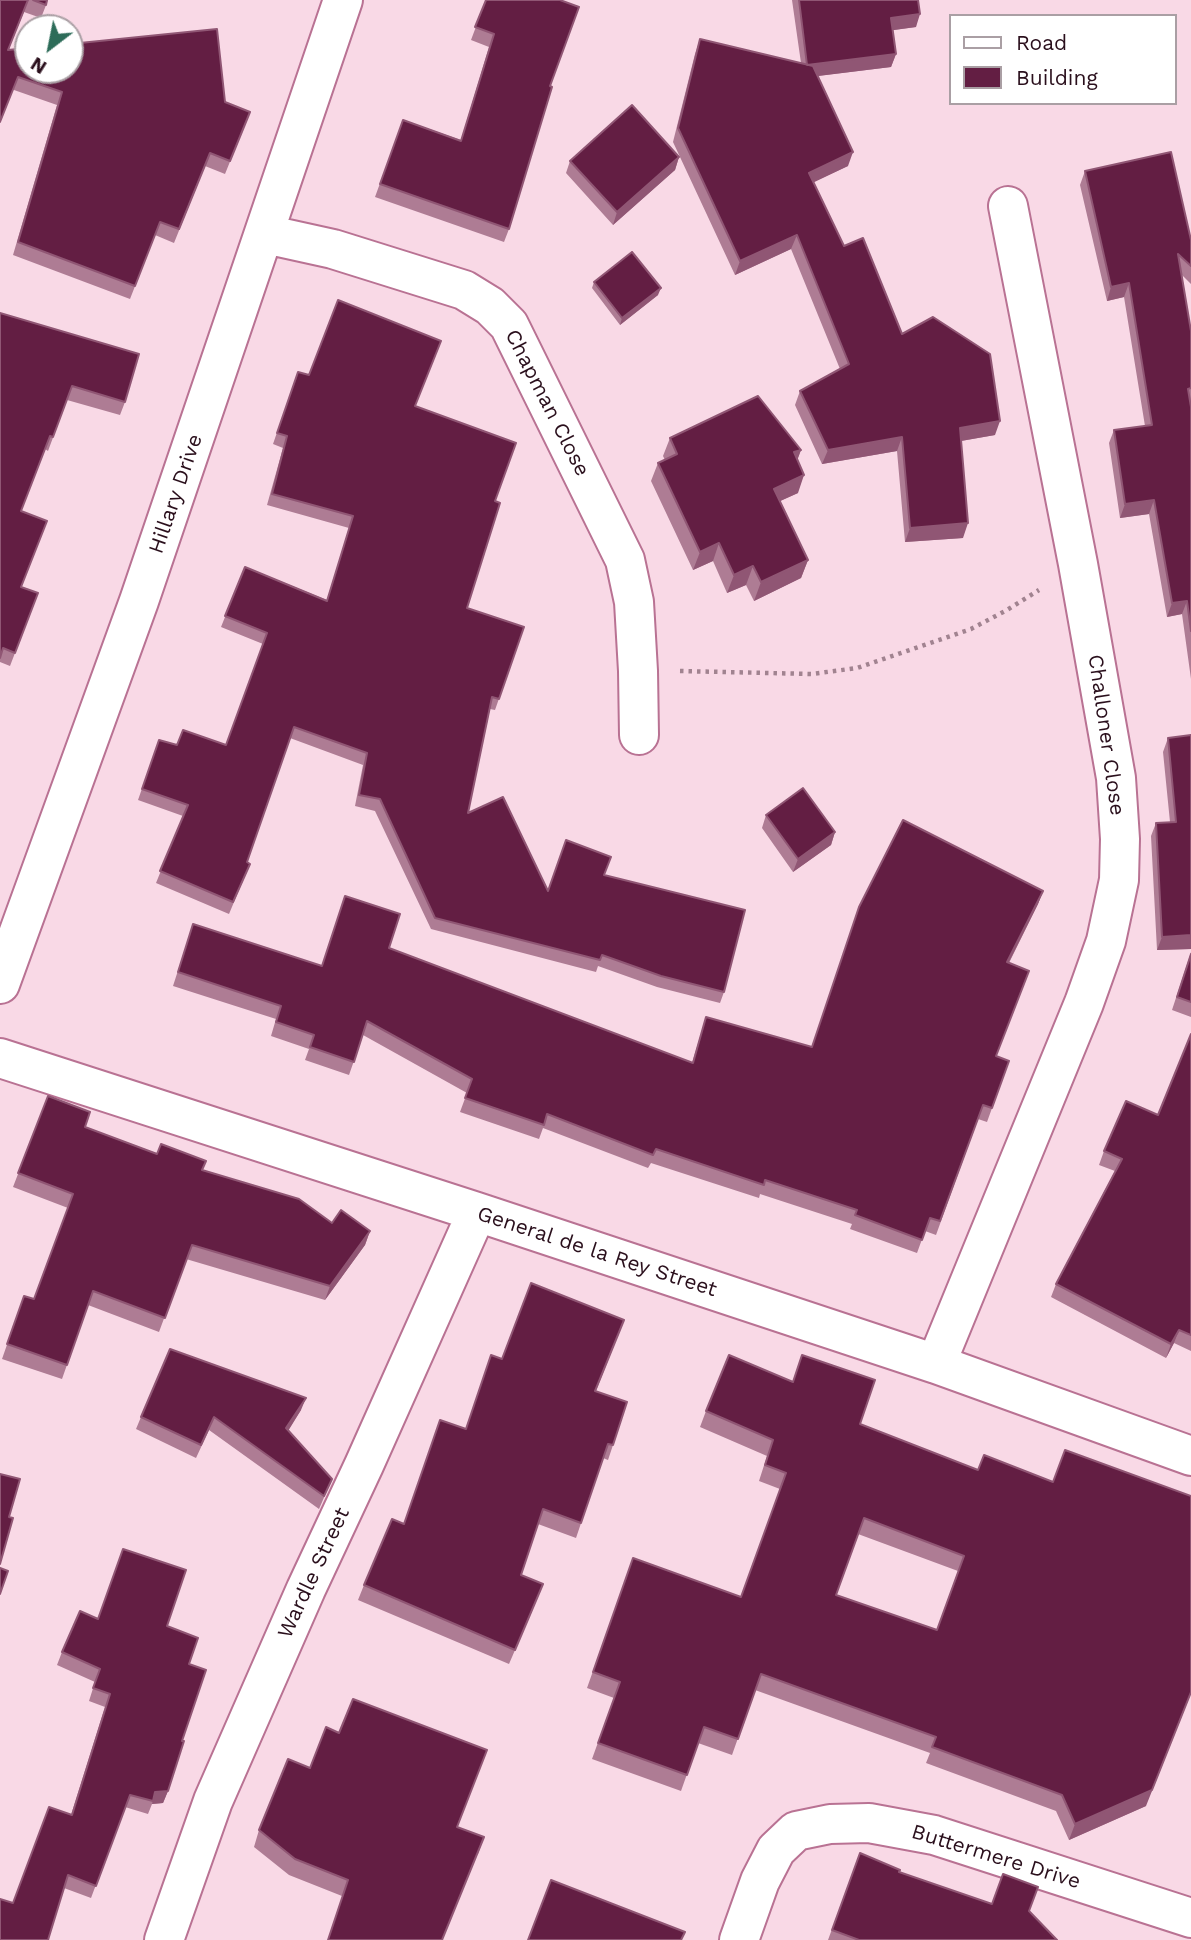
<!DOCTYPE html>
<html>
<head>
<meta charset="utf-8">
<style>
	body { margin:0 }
	#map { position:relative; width:1191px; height:1940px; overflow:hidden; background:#f9d9e6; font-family:"Work Sans",sans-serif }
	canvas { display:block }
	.legend { position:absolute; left:949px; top:14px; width:228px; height:91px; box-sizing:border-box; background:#fff; border:2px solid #aa9fa4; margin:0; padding:9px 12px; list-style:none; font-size:21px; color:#2a0f1c }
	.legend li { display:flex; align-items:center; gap:14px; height:35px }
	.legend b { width:35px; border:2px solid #aa9fa4 }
	.north { position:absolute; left:14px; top:14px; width:70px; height:70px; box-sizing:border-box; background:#fff; border:2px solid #aa9fa4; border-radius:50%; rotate:212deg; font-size:19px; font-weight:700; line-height:28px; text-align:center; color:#2a0f1c }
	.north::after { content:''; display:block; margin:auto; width:24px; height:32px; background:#2d6c59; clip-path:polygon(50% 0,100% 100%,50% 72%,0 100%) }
</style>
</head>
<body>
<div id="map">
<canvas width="1191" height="1940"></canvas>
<ul class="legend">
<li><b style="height:9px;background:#fff"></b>Road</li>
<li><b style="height:19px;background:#631e43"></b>Building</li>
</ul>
<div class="north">N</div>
</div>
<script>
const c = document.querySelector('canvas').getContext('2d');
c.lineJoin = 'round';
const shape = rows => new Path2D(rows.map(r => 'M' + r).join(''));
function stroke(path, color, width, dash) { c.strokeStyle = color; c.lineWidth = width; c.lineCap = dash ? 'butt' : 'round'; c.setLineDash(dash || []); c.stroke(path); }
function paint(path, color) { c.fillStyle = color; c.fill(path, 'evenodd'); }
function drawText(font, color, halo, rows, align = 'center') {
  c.font = font + ' "Work Sans",sans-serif'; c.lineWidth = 7; c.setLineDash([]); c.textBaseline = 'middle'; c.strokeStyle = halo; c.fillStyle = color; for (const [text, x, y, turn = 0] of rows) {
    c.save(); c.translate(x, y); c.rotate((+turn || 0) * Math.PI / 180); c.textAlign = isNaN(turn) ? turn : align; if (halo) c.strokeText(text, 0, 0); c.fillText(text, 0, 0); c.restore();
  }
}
const minor = shape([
	[265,234,333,249,464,290,490,306,509,325,625,560,634,602,638,671,639,735],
	[0,984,139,601,343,0],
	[0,1058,477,1212,936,1364,1191,1456],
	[936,1364,1084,1003,1106,941,1119,880,1120,839,1116,778,1078,564,1008,206],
	[164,1940,213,1801,306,1589,364,1465,477,1212],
	[739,1940,760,1881,776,1850,796,1831,830,1824,869,1823,934,1835,1191,1918]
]);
stroke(minor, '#b97293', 42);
stroke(shape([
	[680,671,812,674,857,668,971,629,1007,610,1039,590]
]), '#a18390', 4.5, [3.5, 5]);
stroke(minor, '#fff', 38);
paint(shape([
	[0,0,48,0,41,18,24,12,8,50,225,102,250,112,225,174,205,166,174,243,155,235,130,299,13,255,57,105,14,90],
	[486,0,550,86,509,229,504,242,375,197,403,120,461,140,489,47,471,40],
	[792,0,918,0,916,27,893,30,896,54,891,67,817,76,848,166,813,182,844,246,902,334,995,435,961,441,963,538,905,542,897,451,822,464,795,405,800,391,840,369,791,249,735,275,673,142,695,54,700,39,801,63],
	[679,157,675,170,613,225,566,173,570,161],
	[1085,171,1191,266,1191,284,1182,275,1191,331,1191,679,1182,614,1167,617,1149,514,1120,518,1109,443,1114,430,1145,426,1124,297,1107,301,1080,185],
	[594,282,658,295,620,325,592,288],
	[0,313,125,402,120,415,67,400,48,451,45,449,21,511,21,587,38,593,10,666,0,662],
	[309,375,416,406,495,501,467,608,524,627,495,710,490,709,468,813,548,891,604,875,724,992,720,1003,657,987,598,966,596,972,431,929,375,811,355,806,363,765,290,738,247,862,250,864,229,914,156,883,183,816,138,800,159,740,177,745,226,745,263,644,221,627,245,567,327,600,349,528,267,505,283,448,273,444,294,383],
	[670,438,801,450,797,460,798,493,780,501,808,560,801,578,754,601,746,585,727,593,713,561,693,570,651,481,658,463,665,460,663,456],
	[1168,738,1191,949,1157,950,1151,836,1156,823,1170,822,1163,752],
	[766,815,835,832,831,845,793,872,762,828],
	[1043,891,1038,904,1009,963,996,1056,1009,1061,987,1122,978,1119,936,1235,925,1231,917,1253,850,1229,852,1224,760,1194,759,1198,651,1163,648,1168,543,1128,539,1139,460,1112,467,1093,363,1035,349,1075,305,1060,309,1049,271,1036,276,1019,173,986,193,924,322,966,389,948,692,1063,706,1017,811,1047],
	[1191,952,1191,1017,1172,1010],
	[1191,1034,1191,1351,1174,1343,1166,1358,1051,1297,1056,1284,1115,1171,1099,1165,1104,1151,1158,1115],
	[48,1096,85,1127,202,1170,332,1223,370,1231,365,1245,325,1300,186,1259,159,1332,88,1305,62,1379,2,1359,24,1296,34,1299,68,1208,13,1187],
	[624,1320,596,1391,613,1445,608,1460,603,1458,576,1538,538,1524,521,1575,537,1599,509,1664,358,1600,364,1585,466,1429,502,1359],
	[301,1410,288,1430,332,1479,319,1509,209,1430,196,1458,136,1429,141,1417],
	[706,1411,860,1424,978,1470,1146,1806,1069,1840,1056,1811,926,1763,930,1753,755,1690,732,1755,698,1743,681,1791,592,1759,614,1698,587,1688,633,1558,741,1597,780,1489,759,1481,767,1456,700,1427],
	[858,1534,958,1571,937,1630,836,1595],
	[98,1619,167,1626,189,1664,182,1741,168,1791,163,1803,152,1804,148,1814,125,1807,91,1898,64,1888,13,1903,71,1815,105,1707,89,1701,95,1682,57,1665,62,1652],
	[457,1827,484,1837,478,1854,342,1896,289,1875,254,1847,259,1830],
	[860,1853,899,1872,992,1904,1029,1912,1057,1940,828,1940]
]), '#ae7c94');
paint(shape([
	[920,14,916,27,887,31,891,18],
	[896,54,891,67,802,78,807,65],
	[853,152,848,166,804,187,809,173],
	[679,157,675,170,613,225,617,212],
	[797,235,791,249,735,275,740,261],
	[1129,283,1124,297,1107,301,1111,287],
	[661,288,658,295,620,325,622,318],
	[1000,421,995,435,955,442,960,428],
	[902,437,897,451,822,464,828,450],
	[801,450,794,469,794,452],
	[804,475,798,493,767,507,774,489],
	[1154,500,1149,514,1120,518,1125,504],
	[968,523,963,538,905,542,910,528],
	[719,543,713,561,693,570,700,552],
	[808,560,801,578,754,601,761,582],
	[753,566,746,585,727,593,734,575],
	[1187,601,1182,614,1167,617,1172,603],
	[835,832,831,845,793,872,798,859],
	[1043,891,1038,904,1002,976,1007,962],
	[1191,935,1191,949,1157,950,1162,937],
	[370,1231,365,1245,325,1300,330,1286],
	[1179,1330,1174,1343,1166,1358,1171,1344],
	[306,1398,301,1410,282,1441,286,1428],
	[1191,1693,1146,1806,1069,1840,1075,1824],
	[168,1791,163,1803,152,1804,155,1792]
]), '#905674');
const building = shape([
	[0,0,28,0,8,50,28,48,28,70,70,70,70,44,217,29,225,102,250,112,230,161,210,153,179,229,160,222,135,286,18,242,62,92,18,77,0,122,0,0],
	[33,0,47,0,46,5,33,0],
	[486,0,560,0,579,7,550,86,552,87,509,229,380,184,403,120,461,141,494,34,475,27,486,0],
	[799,0,918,0,920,14,891,18,896,54,807,65,799,0],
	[700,39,813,66,853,152,809,173,844,246,863,238,902,334,933,317,990,354,1000,421,960,428,968,523,910,528,902,437,828,450,800,391,849,364,797,235,740,261,678,128,700,39],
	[632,105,679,157,617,212,570,161,632,105],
	[1171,152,1191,240,1191,266,1178,254,1191,331,1191,388,1188,389,1191,407,1191,631,1187,601,1172,603,1154,500,1125,504,1114,430,1152,425,1129,283,1111,287,1085,171,1171,152],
	[632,252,661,288,622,318,594,282,632,252],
	[338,300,441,341,415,406,516,443,495,501,500,503,467,608,524,627,499,699,492,697,468,813,503,797,548,891,566,840,611,857,604,875,745,910,724,992,661,976,602,955,600,960,435,918,380,799,359,795,367,753,294,727,247,862,250,864,233,902,160,871,188,805,142,789,159,740,177,745,183,730,226,745,267,633,225,616,245,567,327,601,353,516,272,494,287,436,277,433,298,372,309,375,338,300],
	[0,313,139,354,125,402,72,386,53,437,50,436,21,511,47,521,21,587,38,593,15,653,3,648,0,658,0,313],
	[758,396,801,450,794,452,804,475,774,489,808,560,761,582,753,566,734,575,719,543,700,552,658,463,677,454,670,438,758,396],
	[1191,735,1191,935,1162,937,1156,823,1176,822,1168,738,1191,735],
	[803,788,835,832,798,859,766,815,803,788],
	[903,820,1043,891,1007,962,1029,971,996,1056,1009,1061,992,1108,983,1105,940,1221,930,1218,922,1240,855,1215,857,1210,765,1180,764,1185,656,1149,653,1155,547,1114,544,1125,465,1098,472,1079,367,1021,354,1062,310,1047,314,1035,276,1022,281,1006,178,972,193,924,322,966,345,896,400,914,389,948,693,1063,706,1017,812,1047,859,907,903,820],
	[1191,954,1191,1002,1177,997,1191,954],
	[1191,1034,1191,1335,1179,1330,1171,1344,1056,1284,1122,1159,1104,1151,1126,1101,1158,1115,1191,1034],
	[48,1096,90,1112,85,1127,157,1154,161,1144,206,1161,202,1170,299,1199,332,1223,341,1210,370,1231,330,1286,192,1245,165,1318,93,1291,67,1365,7,1344,24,1296,34,1299,73,1194,18,1173,48,1096],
	[531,1283,624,1320,595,1391,627,1402,613,1445,608,1444,581,1523,543,1509,521,1575,543,1584,515,1650,364,1585,392,1519,404,1524,440,1420,466,1429,491,1355,502,1359,531,1283],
	[170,1349,306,1398,286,1428,332,1479,324,1496,214,1417,201,1445,141,1417,170,1349],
	[729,1355,793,1382,802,1355,875,1380,860,1424,978,1470,984,1455,1053,1482,1065,1450,1191,1496,1191,1692,1152,1790,1075,1824,1062,1795,932,1747,936,1737,761,1674,738,1739,704,1727,687,1775,598,1743,620,1682,593,1672,633,1558,741,1597,786,1473,765,1465,773,1440,706,1411,729,1355],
	[864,1518,964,1556,937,1630,836,1595,864,1518],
	[0,1474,20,1479,9,1517,13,1518,0,1564,0,1474],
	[123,1549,186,1570,167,1626,198,1638,189,1664,206,1670,182,1741,184,1741,168,1791,155,1792,153,1801,130,1795,96,1886,68,1875,48,1940,0,1940,0,1899,13,1903,49,1807,72,1815,110,1694,93,1688,100,1669,62,1652,80,1611,98,1619,123,1549],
	[0,1568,8,1571,0,1594,0,1568],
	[353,1699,487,1750,457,1827,484,1837,442,1940,328,1940,348,1880,295,1859,259,1830,288,1759,310,1768,326,1727,339,1733,353,1699],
	[860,1853,900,1870,899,1872,992,1904,1003,1874,1038,1887,1029,1911,1057,1940,859,1940,832,1930,860,1853],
	[551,1880,685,1932,681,1940,528,1940,551,1880]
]);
paint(building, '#631e43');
stroke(building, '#905674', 2);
drawText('21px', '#2a0f1c', '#fff', [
	["Chapman Close",547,403,63],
	["Hillary Drive",176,494,-71],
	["Challoner Close",1106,735,82],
	["General de la Rey Street",597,1252,18],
	["Wardle Street",314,1573,-65],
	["Buttermere Drive",996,1857,17]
]);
</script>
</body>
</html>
